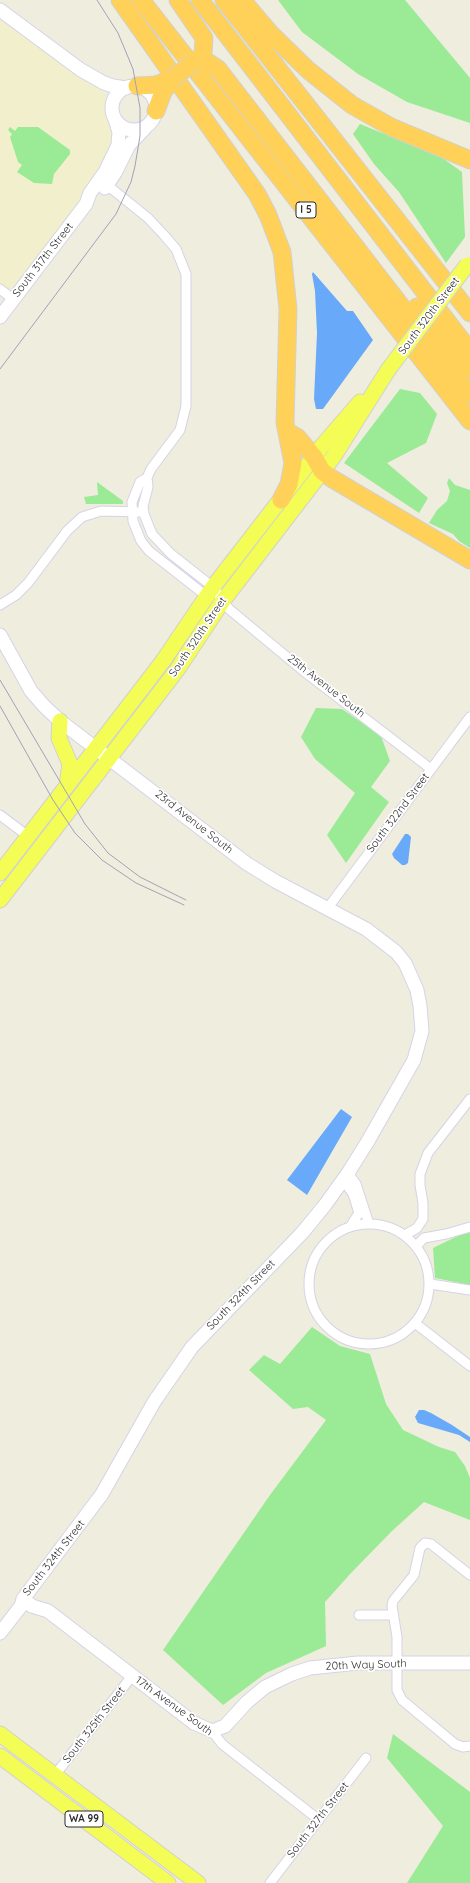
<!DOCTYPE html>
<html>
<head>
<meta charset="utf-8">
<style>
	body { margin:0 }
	canvas { display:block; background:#efedde }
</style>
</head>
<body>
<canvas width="470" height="1883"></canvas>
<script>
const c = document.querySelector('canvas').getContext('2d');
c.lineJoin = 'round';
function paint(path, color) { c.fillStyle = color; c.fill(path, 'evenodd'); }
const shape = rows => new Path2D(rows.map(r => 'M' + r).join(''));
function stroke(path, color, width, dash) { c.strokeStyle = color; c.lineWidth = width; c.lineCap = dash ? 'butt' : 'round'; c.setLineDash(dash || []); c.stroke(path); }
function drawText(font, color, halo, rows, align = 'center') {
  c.font = font + ' Quicksand,sans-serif'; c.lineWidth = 3.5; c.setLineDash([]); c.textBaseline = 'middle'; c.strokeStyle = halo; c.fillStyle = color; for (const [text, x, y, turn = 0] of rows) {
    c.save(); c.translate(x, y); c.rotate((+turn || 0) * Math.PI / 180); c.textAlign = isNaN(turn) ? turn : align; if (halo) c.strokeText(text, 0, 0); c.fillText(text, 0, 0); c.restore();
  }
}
paint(shape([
	[0,10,100,88,108,100,115,119,109,175,13,299,0,289]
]), '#f2f0cc');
paint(shape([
	[278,0,405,0,470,78,470,123,407,102,358,74,302,32],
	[360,124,441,157,462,172,465,237,446,263,399,192,374,164,353,134],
	[10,127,15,131,18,127,38,127,70,150,70,154,54,174,52,184,34,183,17,172,22,165,18,162,10,137,12,134,8,130],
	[400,389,420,393,437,414,426,443,387,463,428,498,419,513,344,463],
	[449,478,455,485,470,490,470,548,459,541,453,534,429,523,437,510,447,501,450,491,447,483],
	[97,482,123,501,123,504,86,504,84,497,98,495],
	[316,708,342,709,381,736,390,761,371,787,389,802,346,863,327,835,355,793,315,759,301,737],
	[470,1230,470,1285,435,1278,433,1248],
	[312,1327,340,1346,370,1354,386,1404,403,1430,439,1447,455,1452,465,1466,470,1478,470,1520,424,1502,392,1531,351,1573,325,1602,326,1646,266,1673,223,1705,163,1650,270,1495,326,1420,308,1407,293,1409,249,1370,264,1355,280,1364],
	[393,1734,470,1792,470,1883,407,1883,443,1826,387,1758]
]), '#9aea96');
paint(shape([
	[313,272,347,311,353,311,373,340,323,409,316,409,314,399,317,333,315,291,312,274],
	[405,834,408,834,411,837,408,863,405,865,402,865,394,858,392,854],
	[341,1109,352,1117,307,1195,287,1180],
	[419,1410,424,1410,431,1413,452,1425,470,1437,470,1442,459,1435,418,1423,415,1417]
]), '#69a9f9');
const street = shape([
	[107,185,148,218,163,234,176,249,186,274,186,406,180,430,151,469,147,478,148,487,143,506,144,514,152,534,171,554,213,587,229,609,306,673,431,769],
	[0,289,13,299],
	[147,478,140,482,132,502,133,521,141,541,149,551,209,598],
	[0,605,16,595,28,583,67,531,82,517,101,511,143,512],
	[0,815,28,836],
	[327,909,470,717],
	[348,1173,356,1184,369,1224],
	[343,1180,353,1194,359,1213,350,1227],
	'309 1284a60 60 0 1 1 120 0a60 60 0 1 1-120 0Z',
	[405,1235,417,1228,423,1219,423,1203,420,1185,420,1174,428,1153,470,1099],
	[416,1246,424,1238,446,1234,470,1227],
	[430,1284,470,1290],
	[415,1323,470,1366],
	[470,1575,431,1544,425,1543,420,1548,414,1575,393,1601,392,1606,397,1637,397,1690,402,1700,455,1744,463,1747,470,1746],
	[359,1615,393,1615],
	[212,1731,222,1744,319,1820],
	[55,1775,132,1676],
	[270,1883,366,1758]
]);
const secondary = shape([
	[0,10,81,70,104,83,113,86,126,88],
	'112 108a22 22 0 1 1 44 0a22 22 0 1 1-44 0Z',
	[105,188,115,173,129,145,145,128],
	[0,317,86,204,90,193,105,172,118,145,119,132,115,119],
	[0,635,31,691,44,706,60,721,246,863,275,881,366,929,396,952,405,963,417,990,420,1006,422,1031,414,1060,368,1141,348,1173,325,1205,302,1233,192,1347,154,1402,102,1494,23,1599,21,1606,0,1633],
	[23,1599,32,1606,48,1611,194,1723,212,1731,225,1726,247,1702,265,1687,292,1674,310,1668,358,1663,470,1663]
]);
const primary = shape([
	[60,721,59,738,70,764,67,785],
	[0,873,163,661,213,587,322,446,360,402],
	[0,900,177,670,222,602,334,456,388,370],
	[0,1734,198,1883],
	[0,1756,168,1883]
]);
const highway = shape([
	[120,0,257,194,268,215,282,252,288,309,285,423,293,463,289,484,281,500],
	[141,0,470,421],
	[178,0,204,38,203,55,194,62],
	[200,0,470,351],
	[224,0,470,313],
	[242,0,270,33,308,70,352,105,391,127,470,160],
	[194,62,209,63,218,69,470,395],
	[137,86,156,85,172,79],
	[156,111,163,92,172,79],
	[417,307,470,369],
	[288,432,298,438,314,457,322,471,331,478,470,560]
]);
stroke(street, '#d5d3e6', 11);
stroke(secondary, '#d5d3e6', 15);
stroke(primary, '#d1d1d1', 17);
stroke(highway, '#d1d1d1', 19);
stroke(street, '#fff', 9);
stroke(secondary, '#fff', 13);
stroke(primary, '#f4fd55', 15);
stroke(highway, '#ffd159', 17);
stroke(shape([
	[0,369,116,214,131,182,135,166,140,136,140,108,133,69,118,33,97,0],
	[0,680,85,824,108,853,140,877,186,900],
	[0,706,53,800,75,833,102,860,136,883,184,905]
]), '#a3a0b8', 1);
const primaryBridge = shape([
	[388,370,467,265]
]);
const highwayBridge = shape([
	[172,79,194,62]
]);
stroke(primaryBridge, '#d1d1d1', 17, []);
stroke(highwayBridge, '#d1d1d1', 19, []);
stroke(primaryBridge, '#f4fd55', 15);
stroke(highwayBridge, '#ffd159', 17);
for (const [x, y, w] of [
	[306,210,20],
	[84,1819,38]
]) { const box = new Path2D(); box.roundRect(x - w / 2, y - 8, w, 16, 3); c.fillStyle = '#fff'; c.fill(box); stroke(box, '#2d2d2d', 1); }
drawText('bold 10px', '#2d2d2d', null, [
	["I 5",306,210],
	["WA 99",84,1819]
]);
drawText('11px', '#2d2d2d', '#fff', [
	["South 317th Street",43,260,-52],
	["South 320th Street",429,316,-53],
	["South 320th Street",198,637,-56],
	["25th Avenue South",326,686,38],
	["South 322nd Street",398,813,-53],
	["23rd Avenue South",194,822,38],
	["South 324th Street",241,1295,-46],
	["South 324th Street",54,1558,-52],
	["20th Way South",366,1665,-2],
	["17th Avenue South",174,1706,36],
	["South 325th Street",94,1725,-52],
	["South 327th Street",318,1820,-52]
]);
</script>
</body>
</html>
